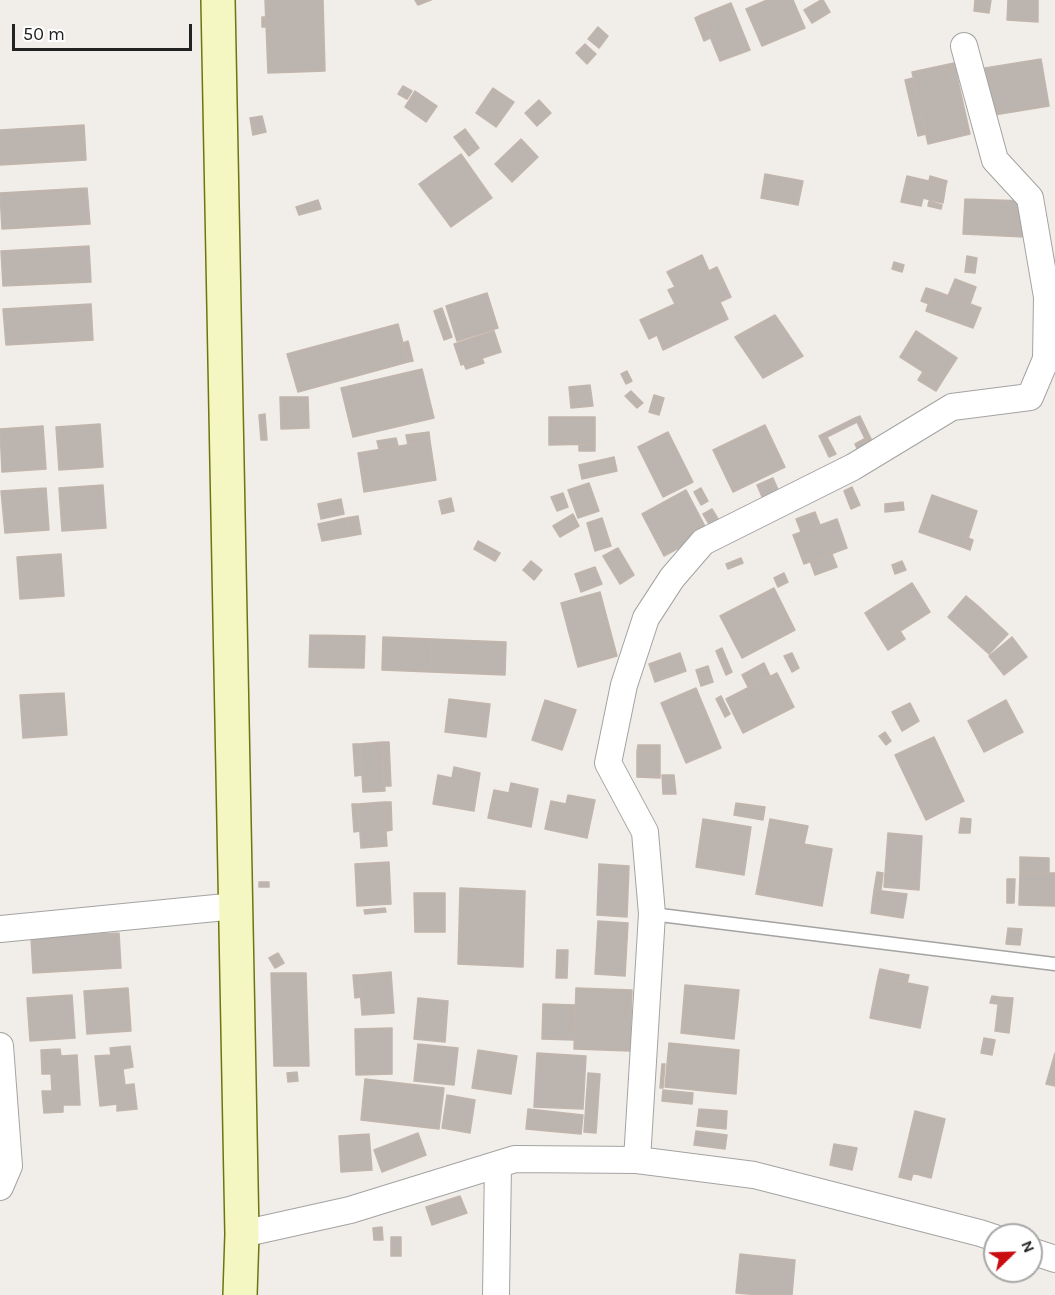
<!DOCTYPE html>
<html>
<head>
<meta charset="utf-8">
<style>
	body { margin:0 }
	#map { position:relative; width:1055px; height:1295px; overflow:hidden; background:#f1eee9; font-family:Karla,sans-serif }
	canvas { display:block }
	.north { position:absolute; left:983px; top:1223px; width:60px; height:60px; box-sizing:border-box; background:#fff; border:2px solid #a7a7a7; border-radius:50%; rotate:67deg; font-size:16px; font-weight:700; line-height:24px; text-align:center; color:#222 }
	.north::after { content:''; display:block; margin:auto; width:21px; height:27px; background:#c80c10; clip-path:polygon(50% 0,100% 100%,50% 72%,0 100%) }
	.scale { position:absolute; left:12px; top:24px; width:180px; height:27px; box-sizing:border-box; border:3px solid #222; border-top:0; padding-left:8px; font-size:18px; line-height:21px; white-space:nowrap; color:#222; -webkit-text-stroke:4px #fff; paint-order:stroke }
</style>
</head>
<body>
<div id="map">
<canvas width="1055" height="1295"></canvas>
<div class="north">N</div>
<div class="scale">50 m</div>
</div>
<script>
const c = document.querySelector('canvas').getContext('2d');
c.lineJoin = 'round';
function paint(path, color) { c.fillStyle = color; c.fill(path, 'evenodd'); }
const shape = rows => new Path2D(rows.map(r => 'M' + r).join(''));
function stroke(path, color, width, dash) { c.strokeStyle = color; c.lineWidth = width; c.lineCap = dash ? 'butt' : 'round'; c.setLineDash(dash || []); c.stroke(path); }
const building = shape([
	[265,0,323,0,325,71,268,73,265,0],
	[415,0,431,0,418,5,415,0],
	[767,0,793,0,805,28,762,46,746,9,767,0],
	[821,0,823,0,830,12,812,23,804,10,821,0],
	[975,0,991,0,989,13,974,11,975,0],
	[1008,0,1038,0,1038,22,1007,20,1008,0],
	[731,3,750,50,720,61,701,15,731,3],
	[701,15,710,38,704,41,695,18,701,15],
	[262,17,266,17,266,27,262,27,262,17],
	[598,27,608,36,599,48,588,39,598,27],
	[585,44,596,54,587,64,576,53,585,44],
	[1041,59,1049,106,994,115,985,68,1041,59],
	[954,63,970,134,928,144,912,72,954,63],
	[913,78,926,134,918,136,905,80,913,78],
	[403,86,412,91,407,99,398,94,403,86],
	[493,88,514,102,496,127,476,113,493,88],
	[415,91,437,106,426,122,405,107,415,91],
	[539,100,551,113,537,126,525,113,539,100],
	[262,116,266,132,253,135,250,118,262,116],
	[84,125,86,160,0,165,0,130,84,125],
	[465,129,479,148,469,156,454,137,465,129],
	[521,139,538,157,512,182,495,164,521,139],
	[461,154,492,198,451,227,419,184,461,154],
	[765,174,803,181,798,205,761,198,765,174],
	[907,176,946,185,943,203,903,193,907,176],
	[930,176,947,181,946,185,929,181,930,176],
	[87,188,90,224,2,229,0,193,87,188],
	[903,193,923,198,921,206,901,202,903,193],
	[965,199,1027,201,1025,237,963,234,965,199],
	[318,200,321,209,299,215,296,207,318,200],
	[929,201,942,205,941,209,928,206,929,201],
	[89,246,91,282,3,286,1,251,89,246],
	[702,255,709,271,717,267,731,297,720,302,728,319,663,350,657,335,649,339,640,320,675,304,668,290,675,287,667,272,702,255],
	[967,256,977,258,975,273,965,272,967,256],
	[894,262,904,265,902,272,892,269,894,262],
	[955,279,976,287,970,304,948,296,955,279],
	[926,288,933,290,929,304,921,301,926,288],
	[933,290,981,308,973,328,926,311,933,290],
	[487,293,498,328,457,341,446,306,487,293],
	[91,304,93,340,6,345,3,309,91,304],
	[442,308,452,337,444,340,434,311,442,308],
	[775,315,803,356,763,378,735,337,775,315],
	[398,324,408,362,298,392,287,354,398,324],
	[494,331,501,352,461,365,454,344,494,331],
	[916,331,957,358,941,383,900,357,916,331],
	[408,341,413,361,408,362,403,343,408,341],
	[482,358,484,363,466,369,464,364,482,358],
	[422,369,434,418,353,437,341,388,422,369],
	[627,371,632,381,626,384,621,374,627,371],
	[923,372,941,383,936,391,918,380,923,372],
	[590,385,593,406,571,408,569,387,590,385],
	[631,391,643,403,637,408,625,396,631,391],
	[654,395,664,398,659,415,649,412,654,395],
	[280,397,308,397,309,428,281,429,280,397],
	[265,414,267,440,261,440,259,415,265,414],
	[860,416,873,443,868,445,855,418,860,416],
	[549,417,595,417,595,444,549,445,549,417],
	[855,418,857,422,821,440,819,436,855,418],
	[100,424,103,467,59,470,56,427,100,424],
	[765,425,785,467,733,492,713,450,765,425],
	[43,426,46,469,2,472,0,429,43,426],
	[429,432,430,441,408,445,406,435,429,432],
	[668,432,693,482,663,497,638,447,668,432],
	[827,437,836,454,829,457,821,440,827,437],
	[396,438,398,446,379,449,377,441,396,438],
	[864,439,869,449,859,453,855,444,864,439],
	[430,441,436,480,364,492,358,453,430,441],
	[595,444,595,451,579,451,579,445,595,444],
	[614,457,617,471,582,479,579,465,614,457],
	[773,478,779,492,763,499,757,485,773,478],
	[589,483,599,511,578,518,568,490,589,483],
	[103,485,106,528,62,531,59,488,103,485],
	[852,487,860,505,851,509,844,491,852,487],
	[46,488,49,530,5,533,1,491,46,488],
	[701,488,708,501,701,505,694,492,701,488],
	[686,490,708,532,664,556,642,514,686,490],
	[563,493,568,507,557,511,551,497,563,493],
	[932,495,977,511,965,548,919,532,932,495],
	[451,498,454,511,442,514,439,501,451,498],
	[341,499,344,514,321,519,318,504,341,499],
	[903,502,904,510,885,512,885,504,903,502],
	[712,509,718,519,709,524,703,514,712,509],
	[815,512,820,525,801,532,796,519,815,512],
	[573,514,579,526,560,537,553,526,573,514],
	[358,516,361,534,350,536,346,518,358,516],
	[346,518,350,536,322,541,318,524,346,518],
	[602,518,611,546,595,551,587,523,602,518],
	[837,519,847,548,804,564,793,535,837,519],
	[968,538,973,540,970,550,965,548,968,538],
	[478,541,500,553,495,561,474,549,478,541],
	[618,548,634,575,620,584,603,556,618,548],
	[61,554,64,596,20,599,17,557,61,554],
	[832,554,837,567,815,575,810,561,832,554],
	[741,558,743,563,728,569,726,564,741,558],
	[531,561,542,570,534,580,523,570,531,561],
	[902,561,906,570,895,574,892,565,902,561],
	[595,567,602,584,581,592,575,574,595,567],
	[784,573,788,582,778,587,774,578,784,573],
	[912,583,930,612,883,642,865,613,912,583],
	[774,588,795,630,742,658,720,616,774,588],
	[600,592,617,656,578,667,561,603,600,592],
	[966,596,978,606,959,627,948,617,966,596],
	[978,606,1008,634,989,654,959,627,978,606],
	[900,631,905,639,888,650,883,642,900,631],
	[310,635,365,636,364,668,309,667,310,635],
	[383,637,432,639,431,672,382,670,383,637],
	[1012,637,1027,657,1004,675,989,656,1012,637],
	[432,639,506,642,505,675,431,672,432,639],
	[722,648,732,672,726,675,716,651,722,648],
	[680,653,686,671,655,682,649,664,680,653],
	[792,653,799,668,792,672,784,656,792,653],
	[764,663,770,676,748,687,742,675,764,663],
	[708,666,713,682,701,686,696,670,708,666],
	[777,673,794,707,743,733,726,699,777,673],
	[696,688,721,748,686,763,661,703,696,688],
	[64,693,67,735,23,738,20,695,64,693],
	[721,696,730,714,725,717,716,699,721,696],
	[449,699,490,704,486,737,445,732,449,699],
	[545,700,576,710,562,750,532,740,545,700],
	[1006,700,1023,732,984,752,968,721,1006,700],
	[910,703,919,721,902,731,892,712,910,703],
	[885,732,891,741,886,745,879,736,885,732],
	[934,737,964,801,926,820,895,755,934,737],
	[382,742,389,742,391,786,384,786,382,742],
	[382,742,385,791,363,792,360,744,382,742],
	[353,744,360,744,362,775,355,776,353,744],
	[638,745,660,745,660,752,637,751,638,745],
	[637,751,660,752,660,778,637,777,637,751],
	[454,767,480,773,474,811,433,804,438,775,452,778,454,767],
	[662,775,674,775,676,794,663,794,662,775],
	[511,783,538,789,531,827,488,818,494,790,509,793,511,783],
	[568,795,595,800,587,838,545,829,551,801,566,804,568,795],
	[384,802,391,802,392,830,386,831,384,802],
	[384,802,387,846,361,848,358,804,384,802],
	[736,803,765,807,763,820,734,815,736,803],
	[352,804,358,804,360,831,354,832,352,804],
	[961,818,971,819,970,833,959,833,961,818],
	[703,819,751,827,744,875,696,867,703,819],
	[770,819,808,826,804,844,756,894,770,819],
	[888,833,922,836,919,890,884,887,888,833],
	[804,844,832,849,822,906,756,894,804,844],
	[1020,857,1049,858,1049,873,1020,873,1020,857],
	[389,862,391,904,357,906,355,864,389,862],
	[599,864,629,866,627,917,597,915,599,864],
	[877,872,883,873,881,890,874,890,877,872],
	[1020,873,1055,873,1055,906,1019,905,1020,873],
	[1007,879,1015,879,1014,903,1007,903,1007,879],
	[259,882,269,882,269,887,259,887,259,882],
	[460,888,525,891,523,967,458,964,460,888],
	[874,890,907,894,903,918,871,913,874,890],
	[414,893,445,893,445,932,415,932,414,893],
	[385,908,386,912,365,914,364,910,385,908],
	[598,921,628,923,625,976,595,974,598,921],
	[1008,928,1022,929,1020,945,1006,944,1008,928],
	[119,933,121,968,33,973,31,937,119,933],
	[557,950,568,950,567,978,556,978,557,950],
	[278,953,284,963,275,968,269,958,278,953],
	[880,969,909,975,907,983,878,977,880,969],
	[391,972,394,1013,362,1015,359,975,391,972],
	[271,973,306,973,309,1066,274,1066,271,973],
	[353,975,359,975,361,997,355,998,353,975],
	[878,977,928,987,920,1028,870,1018,878,977],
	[685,985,739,990,734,1039,681,1033,685,985],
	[128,988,131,1031,87,1034,84,991,128,988],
	[576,988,632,990,630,1051,574,1049,576,988],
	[72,995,75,1038,30,1041,27,998,72,995],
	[992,996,999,997,998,1004,990,1003,992,996],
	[999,997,1013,998,1009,1033,995,1031,999,997],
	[418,998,448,1001,445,1042,414,1039,418,998],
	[543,1004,575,1005,574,1040,542,1039,543,1004],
	[392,1028,392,1074,356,1075,355,1029,392,1028],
	[984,1038,995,1040,992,1055,981,1053,984,1038],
	[669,1043,739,1050,736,1094,665,1087,669,1043],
	[418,1044,458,1048,454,1085,414,1081,418,1044],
	[130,1046,133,1067,123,1069,125,1085,134,1084,137,1109,117,1111,117,1104,100,1106,95,1056,111,1055,110,1048,130,1046],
	[60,1049,61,1056,77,1055,80,1105,63,1105,63,1112,44,1113,42,1091,52,1091,51,1074,42,1074,41,1050,60,1049],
	[478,1050,517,1056,511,1094,472,1088,478,1050],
	[537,1053,586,1056,583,1109,534,1107,537,1053],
	[1055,1053,1055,1086,1046,1084,1055,1053],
	[662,1064,665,1064,663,1088,660,1088,662,1064],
	[297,1072,298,1081,288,1082,287,1073,297,1072],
	[588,1073,600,1074,596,1133,584,1132,588,1073],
	[365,1079,444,1088,439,1129,361,1120,365,1079],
	[663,1090,693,1093,692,1104,662,1101,663,1090],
	[447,1095,475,1100,470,1133,442,1128,447,1095],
	[528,1109,583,1115,581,1134,526,1129,528,1109],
	[699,1109,727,1111,726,1129,697,1126,699,1109],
	[915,1111,945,1119,931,1178,901,1170,915,1111],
	[696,1131,727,1135,725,1149,694,1145,696,1131],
	[418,1133,426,1155,382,1172,374,1150,418,1133],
	[369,1134,372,1170,341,1172,339,1136,369,1134],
	[834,1144,857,1148,852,1170,830,1165,834,1144],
	[901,1170,913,1173,911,1180,899,1177,901,1170],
	[460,1196,467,1213,432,1225,426,1207,460,1196],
	[382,1227,383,1240,374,1240,373,1228,382,1227],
	[391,1237,401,1237,401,1256,391,1256,391,1237],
	[740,1254,795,1260,792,1295,760,1295,736,1293,740,1254]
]);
paint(building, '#bbb4af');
stroke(building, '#c2b5ac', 1.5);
const lane = shape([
	[652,914,1055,964]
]);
const street = shape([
	[0,929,236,906],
	[0,1046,9,1166,0,1187],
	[637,1160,652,914,645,832,608,763,624,685,646,618,672,578,703,542,853,467,952,407,1030,397,1046,359,1047,297,1030,198,995,160,964,46],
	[242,1234,350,1210,515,1159,637,1160,754,1175,980,1233,995,1238],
	[1031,1251,1055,1259],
	[496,1295,498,1165]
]);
const secondary = shape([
	[218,0,242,1234,240,1295]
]);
stroke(lane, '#a3a3a3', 15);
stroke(street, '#a3a3a3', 28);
stroke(secondary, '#6d760c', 36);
stroke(lane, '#fff', 12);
stroke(street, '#fff', 26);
stroke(secondary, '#f5f7c2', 33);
</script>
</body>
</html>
